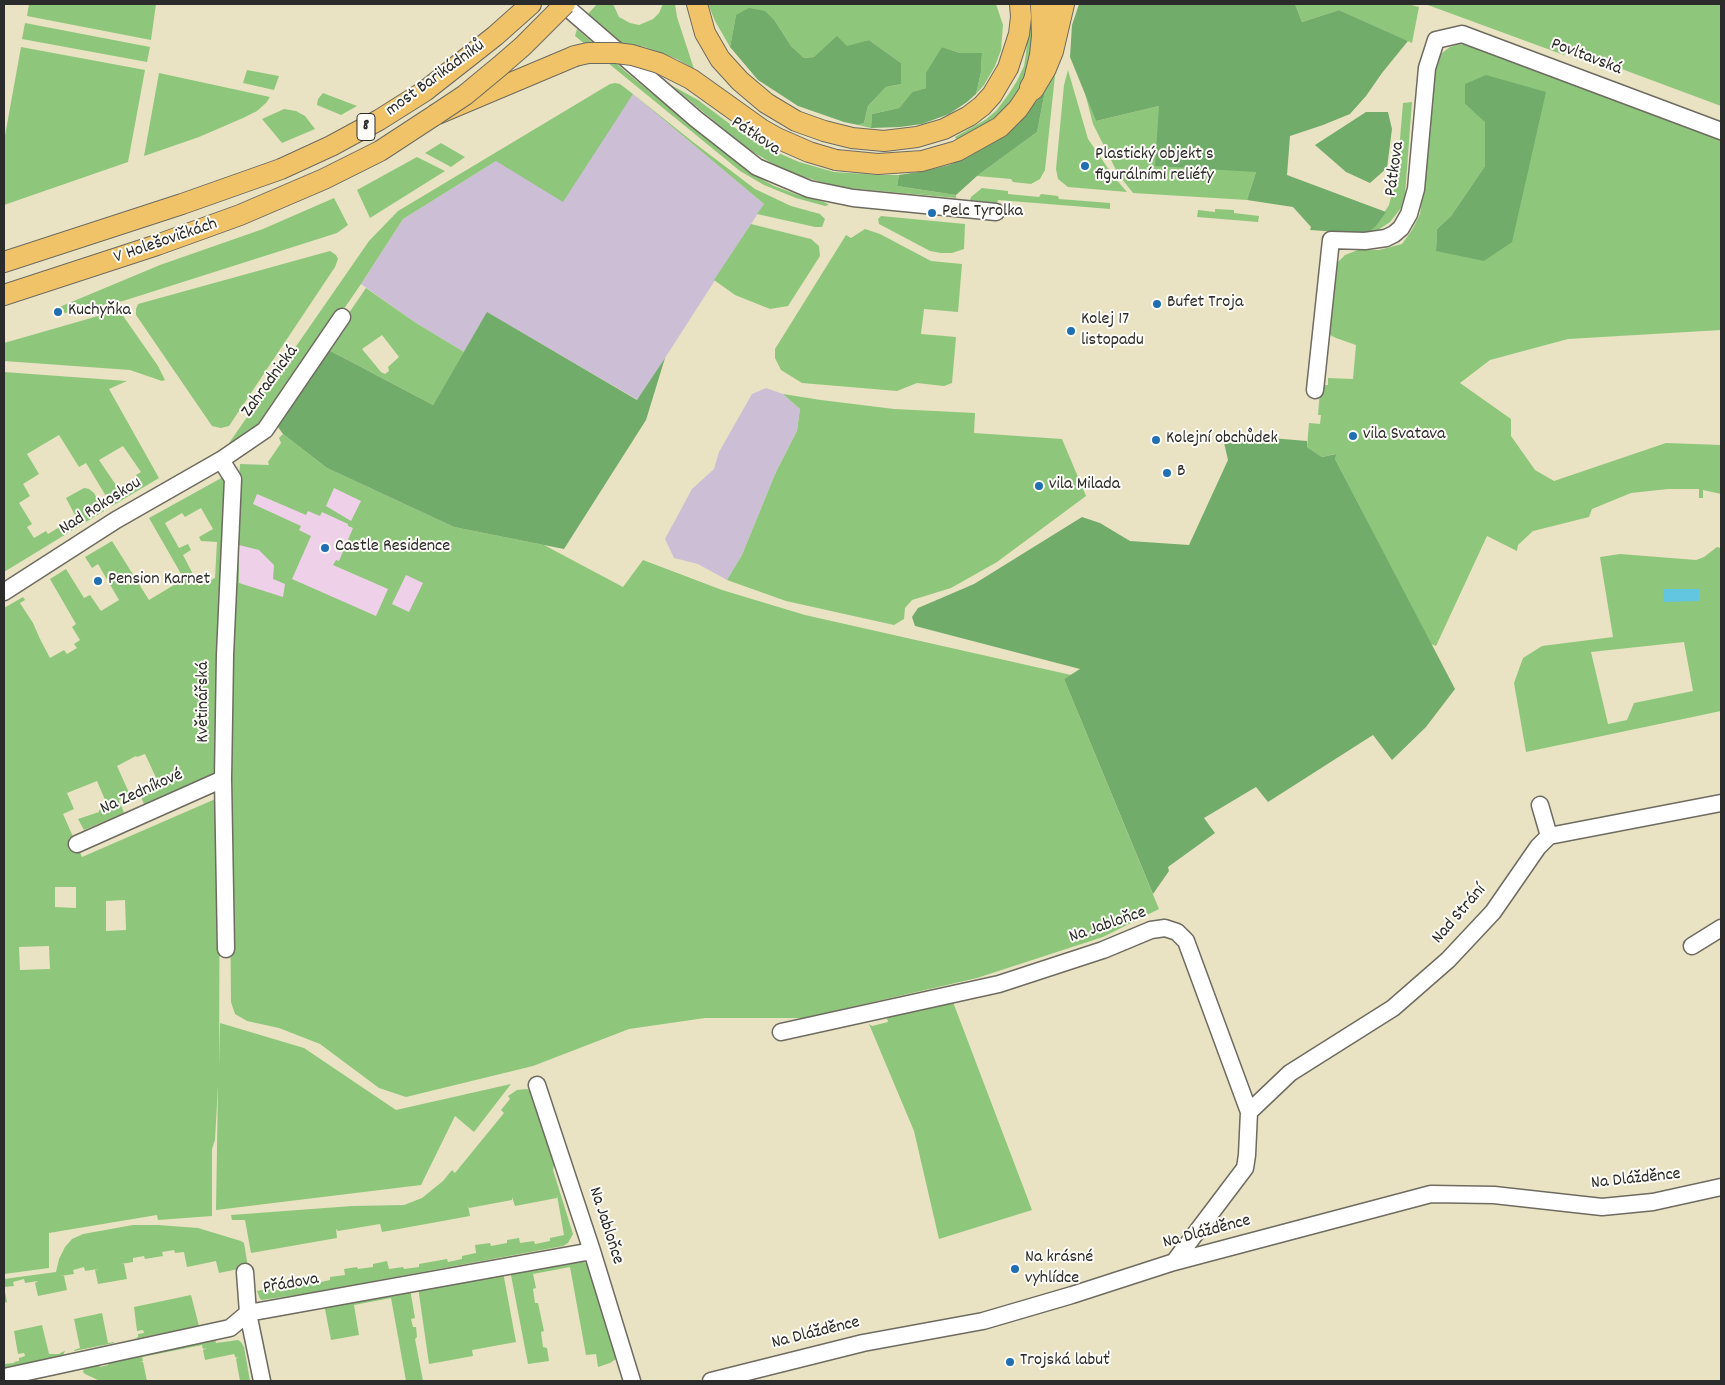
<!DOCTYPE html>
<html>
<head>
<meta charset="utf-8">
<style>
	body { margin:0 }
	#map { position:relative; width:1725px; height:1385px; overflow:hidden; background:#e9e3c3; font-family:Dekko,sans-serif }
	canvas { display:block }
	.frame { position:absolute; inset:0; border:5px solid #2b2b2b; pointer-events:none }
</style>
</head>
<body>
<div id="map">
<canvas width="1725" height="1385"></canvas>
<div class="frame"></div>
</div>
<script>
const c = document.querySelector('canvas').getContext('2d');
c.lineJoin = 'round';
function paint(path, color) { c.fillStyle = color; c.fill(path, 'evenodd'); }
const shape = rows => new Path2D(rows.map(r => 'M' + r).join(''));
function stroke(path, color, width, dash) { c.strokeStyle = color; c.lineWidth = width; c.lineCap = dash ? 'butt' : 'round'; c.setLineDash(dash || []); c.stroke(path); }
function drawText(font, color, halo, rows, align = 'center') {
  c.font = font + ' Dekko,sans-serif'; c.lineWidth = 4; c.setLineDash([]); c.textBaseline = 'middle'; c.strokeStyle = halo; c.fillStyle = color; for (const [text, x, y, turn = 0] of rows) {
    c.save(); c.translate(x, y); c.rotate((+turn || 0) * Math.PI / 180); c.textAlign = isNaN(turn) ? turn : align; if (halo) c.strokeText(text, 0, 0); c.fillText(text, 0, 0); c.restore();
  }
}
paint(shape([
	[240,464,327,468,454,527,436,587,367,713,228,682]
]), '#eed0e8');
paint(shape([
	[633,94,764,204,638,400,488,313,464,352,416,323,361,284,403,219,496,161],
	[766,388,783,394,800,409,797,431,776,472,742,555,727,580,698,564,674,558,665,539,692,489,714,469,719,452,752,394]
]), '#ccbed4');
paint(shape([
	[29,4,156,4,151,40,27,16],
	[597,4,613,4,619,17,630,23,639,25,653,19,659,13,663,4,675,4,677,17,694,69,677,59,645,47,621,43,588,14],
	[708,4,996,4,1003,25,1001,50,995,66,984,85,976,94,981,72,982,53,960,53,942,47,926,88,912,92,899,108,872,114,871,128,858,125,864,123,868,106,886,87,901,84,901,63,869,40,814,57,804,58,791,46,775,21,736,15,730,47,715,21],
	[1028,4,1034,4,1036,30,1026,76,1018,92,1007,106,988,123,957,140,955,137,985,120,996,111,1008,95,1017,81,1024,66,1026,54,1028,32],
	[1295,4,1408,4,1419,7,1412,43,1339,10,1302,22],
	[1425,4,1721,4,1721,106,1568,49,1564,55],
	[25,23,150,47,147,62,22,39],
	[577,29,626,72,747,171,774,186,798,195,824,202,829,205,825,206,796,198,764,185,740,171,575,36],
	[1459,44,1468,45,1721,140,1721,330,1568,339,1490,360,1460,383,1511,419,1511,436,1535,470,1554,481,1666,443,1721,445,1721,494,1703,490,1703,498,1699,498,1699,489,1668,489,1631,493,1592,509,1589,517,1533,531,1518,545,1517,551,1487,536,1436,646,1431,644,1335,459,1335,454,1322,457,1307,447,1309,423,1320,424,1321,415,1318,415,1320,390,1323,391,1324,385,1328,385,1328,378,1353,379,1356,345,1336,338,1328,334,1333,275,1338,262,1345,255,1358,250,1379,250,1402,244,1412,230,1420,214,1434,72,1437,60,1442,53,1450,47],
	[1545,92,1436,251,1437,229,1451,216,1485,166,1485,121,1465,104],
	[21,47,145,70,128,162,4,205,4,141],
	[1058,47,1045,170,1040,179,1031,184,1013,182,1011,179,977,176,1037,132,1048,76],
	[247,70,279,76,274,90,243,83],
	[1068,70,1088,139,1114,177,1127,192,1068,187,1058,179,1056,169,1064,85],
	[159,73,270,97,266,103,257,111,243,118,199,137,144,156],
	[615,83,620,84,633,94,693,142,755,189,791,206,820,214,825,219,822,227,815,227,757,214,764,204,633,94,563,202,496,161,403,219,361,284,276,408,241,440,227,446,369,241,398,211,610,84],
	[671,85,698,100,738,130,767,148,799,162,834,172,882,175,899,175,897,186,956,195,956,198,837,187,795,174,778,167,745,147],
	[323,93,357,106,341,115,317,105,318,99],
	[1085,93,1096,121,1159,106,1256,172,1247,200,1133,193,1118,174,1093,124],
	[1412,102,1405,195,1401,208,1390,222,1378,230,1369,232,1376,225,1389,205,1397,174,1403,103],
	[284,109,296,111,305,116,315,129,282,143,262,119],
	[441,143,465,157,451,167,425,153],
	[417,157,445,171,370,218,357,190],
	[982,188,1008,191,1008,194,1039,197,1041,194,1058,196,1059,199,1110,203,1110,209,998,200,997,203,970,200,971,197],
	[334,198,348,225,337,233,123,301,66,313,62,312,57,308,160,265,263,229],
	[1215,209,1234,210,1234,213,1259,216,1258,222,1197,217,1198,210,1215,212],
	[881,216,965,224,964,249,952,253,941,253,930,251,879,224,878,219],
	[751,224,811,239,819,246,820,256,788,306,770,309,735,295,714,280],
	[865,229,880,234,931,261,962,264,958,312,924,309,921,334,956,337,952,383,944,386,917,383,897,391,802,383,781,370,775,358,775,349,846,235,851,238],
	[330,251,336,255,338,259,335,267,229,426,221,428,212,426,136,315,136,309,138,304],
	[366,288,416,323,464,352,433,405,325,348],
	[382,335,399,357,388,367,389,371,385,374,381,372,362,349],
	[119,310,158,366,165,380,162,381,130,370,4,361,4,343],
	[4,372,127,381,109,389,159,478,112,506,86,463,79,467,59,435,27,454,39,474,23,484,30,496,19,503,32,524,27,527,34,538,46,531,48,534,76,517,66,498,84,488,89,489,94,493,104,511,4,572],
	[123,446,141,472,136,475,137,477,118,488,99,460],
	[783,394,821,400,894,409,975,413,974,433,1062,439,1086,496,997,562,951,588,912,600,905,608,904,619,894,625,786,601,727,580,742,555,776,472,797,431,800,409],
	[283,434,327,468,454,527,544,545,623,587,643,560,722,590,805,615,1071,675,1064,679,1159,909,1103,937,977,978,804,1018,705,1018,629,1029,533,1066,406,1097,379,1088,320,1044,279,1028,247,1021,235,1014,231,1002,228,682,239,479,240,464,269,465,268,462,281,443,279,438],
	[334,488,361,501,351,521,326,506],
	[257,494,306,515,308,511,320,516,322,512,348,524,348,526,353,528,339,561,336,560,333,565,388,589,376,616,292,579,311,536,299,530,301,526,253,504],
	[239,545,259,550,274,565,273,579,285,584,283,597,239,583],
	[406,575,423,583,409,612,392,604],
	[225,476,220,771,144,804,140,795,159,784,145,754,137,757,136,756,117,766,130,795,119,800,124,813,84,830,78,819,99,812,99,810,108,807,97,781,67,793,74,809,63,814,82,857,220,797,219,1067,220,1023,304,1048,396,1110,511,1084,474,1132,455,1116,421,1185,216,1210,218,1085,215,1140,212,1149,212,1216,158,1220,157,1215,49,1233,49,1268,4,1274,4,608,23,597,25,600,20,603,33,623,40,639,50,658,64,650,67,654,77,648,74,644,80,640,72,627,76,624,50,579,66,569,84,598,90,595,101,611,119,600,98,564,92,568,85,557,112,541,149,600,184,579,149,518],
	[201,508,213,529,199,537,201,541,217,542,215,578,199,586,183,555,191,550,188,544,179,548,165,523,182,513,185,517],
	[55,887,76,887,76,908,55,907],
	[125,900,126,930,106,931,106,901],
	[49,946,50,969,20,970,19,947],
	[1717,547,1721,548,1721,711,1526,752,1514,683,1523,658,1542,646,1613,637,1600,557,1620,554,1696,560,1704,557],
	[1684,642,1693,691,1634,703,1627,720,1608,724,1591,652],
	[953,1002,1032,1210,939,1239,914,1131,869,1024,872,1026,888,1022,886,1015],
	[527,1089,533,1093,555,1159,553,1170,573,1234,568,1243,563,1246,303,1294,262,1300,260,1299,257,1291,271,1288,272,1291,287,1288,287,1285,315,1280,317,1283,330,1280,330,1277,345,1275,344,1269,357,1267,358,1269,373,1267,373,1264,387,1261,389,1269,403,1267,404,1269,419,1267,419,1264,447,1259,448,1262,462,1259,462,1256,476,1253,475,1245,490,1243,491,1246,507,1243,507,1240,519,1238,520,1243,534,1241,535,1244,550,1241,550,1238,564,1235,557,1195,557,1198,515,1206,512,1197,512,1200,469,1208,468,1205,470,1216,382,1232,380,1224,338,1231,336,1229,337,1238,251,1253,245,1220,232,1220,231,1215,352,1206,404,1205,422,1198,443,1181,452,1170,455,1173,504,1113,501,1110,510,1099,508,1096,517,1090],
	[133,1225,158,1225,198,1228,241,1241,244,1243,248,1267,219,1273,216,1261,187,1267,184,1252,175,1253,174,1250,162,1252,163,1256,145,1259,144,1256,133,1258,133,1262,121,1264,124,1264,127,1279,98,1284,95,1270,98,1269,85,1271,84,1267,73,1270,74,1274,61,1276,64,1276,67,1290,38,1296,35,1283,38,1281,25,1283,24,1279,13,1282,14,1286,4,1287,7,1302,4,1303,4,1279,56,1272,59,1259,65,1247,72,1239,83,1234],
	[579,1260,586,1263,591,1268,619,1357,610,1363,598,1367,596,1354,586,1355,570,1267,533,1274,536,1288,533,1289,535,1303,538,1303,544,1331,541,1332,543,1347,547,1348,549,1361,528,1364,510,1270],
	[503,1272,516,1342,472,1350,473,1356,429,1364,418,1287],
	[410,1289,415,1318,411,1319,413,1327,416,1327,417,1337,415,1339,423,1381,406,1381,391,1298,354,1305,359,1335,331,1340,324,1304],
	[191,1295,199,1326,134,1339,138,1337,138,1334,144,1333,143,1330,137,1331,134,1307],
	[102,1313,108,1343,114,1342,114,1343,74,1351,74,1350,80,1348,74,1319],
	[42,1325,49,1354,60,1354,60,1353,65,1351,63,1355,56,1359,4,1370,4,1364,14,1363,14,1362,19,1361,19,1358,25,1356,24,1353,18,1354,14,1331],
	[215,1339,216,1343,238,1340,241,1342,244,1347,250,1381,240,1381,236,1359,239,1357,236,1358,234,1354,205,1360,203,1350,207,1348,203,1349,202,1345,142,1357,143,1361,140,1362,143,1362,147,1381,100,1381,85,1374,83,1372,84,1368,88,1364,99,1361,100,1367,108,1365,108,1360]
]), '#8ec77b');
paint(shape([
	[1079,4,1295,4,1302,22,1339,10,1408,41,1382,73,1366,96,1350,114,1323,125,1290,136,1287,175,1386,212,1376,226,1369,232,1353,233,1310,230,1311,227,1293,207,1247,200,1256,172,1155,166,1159,106,1096,121,1070,57,1072,25],
	[749,8,765,11,775,21,791,46,804,58,814,57,837,36,847,46,869,40,901,63,901,84,886,87,868,106,864,123,858,125,844,122,798,106,758,80,730,47,736,15],
	[942,47,960,53,982,53,981,72,976,94,967,102,949,114,922,124,900,127,871,128,872,114,899,108,912,92,926,88,926,73],
	[1486,75,1546,92,1512,242,1484,261,1436,251,1437,229,1451,216,1485,166,1485,122,1465,104,1465,84],
	[1048,76,1037,132,977,176,956,195,897,186,899,175,925,171,949,165,968,157,996,141,1015,127,1038,99],
	[1366,112,1388,112,1392,129,1387,168,1370,183,1346,172,1315,145],
	[487,312,637,400,665,358,646,420,564,549,454,527,327,468,283,434,278,427,325,348,433,405],
	[1222,434,1307,441,1307,447,1322,457,1336,454,1335,459,1455,689,1426,727,1392,760,1373,735,1268,802,1256,787,1204,818,1215,833,1168,867,1169,871,1153,894,1064,679,1080,669,915,626,912,617,918,608,974,584,1082,517,1100,523,1130,541,1189,545,1228,460]
]), '#72ac6b');
paint(shape([
	[1663,589,1699,589,1699,601,1663,602]
]), '#63c6e1');
const minor = shape([
	[563,4,696,119,757,167,809,189,853,198,996,212],
	[1315,390,1331,240,1365,241,1386,238,1394,234,1401,228,1409,214,1416,189,1427,68,1436,40,1462,34,1721,131],
	[221,460,233,479,225,655,223,779,226,949],
	[4,592,116,520,221,460,265,430,342,317],
	[1540,805,1549,836],
	[77,844,223,779],
	[1692,946,1721,928],
	[781,1032,999,984,1103,950,1151,930,1165,928,1177,932,1186,941,1249,1112,1247,1155,1245,1168,1174,1262],
	[537,1085,592,1251,632,1381],
	[1249,1112,1290,1073,1393,1008,1448,960,1493,912,1538,847,1549,836,1721,803],
	[245,1272,248,1313,262,1381],
	[4,1377,230,1328,248,1313,592,1251],
	[711,1381,863,1343,983,1321,1072,1295,1174,1262,1431,1194,1494,1195,1602,1207,1653,1202,1721,1187]
]);
const major = shape([
	[697,4,705,33,720,59,740,81,766,103,796,121,824,131,852,138,884,141,917,137,944,129,969,116,982,106,992,95,1008,68,1019,34,1021,17,1020,4],
	[836,160,878,164,922,161,957,151,1000,127,1018,109,1032,88,1040,55,1042,36,1041,4],
	[4,262,182,204,281,169,331,146,379,120,425,91,495,36,531,4],
	[4,295,157,245,240,215,324,179,380,151,435,115,575,56]
]);
const highway = shape([
	[1032,88,1044,68,1051,51,1062,4]
]);
stroke(minor, '#6e6b60', 19);
stroke(major, '#6e6b60', 22);
stroke(highway, '#6e6b60', 26);
stroke(minor, '#fff', 16);
stroke(major, '#f0c369', 20);
stroke(highway, '#f0c369', 24);
const majorBridge = shape([
	[575,56,588,53,616,53,632,55,659,63,691,79,761,129,777,138,809,152,836,160],
	[435,115,465,95,500,66,523,46,565,4]
]);
stroke(majorBridge, '#6e6b60', 22, []);
stroke(majorBridge, '#f0c369', 20);
for (const [x, y, r, color] of [
	[1085,166,5,"#1f6fb2"],
	[932,213,5,"#1f6fb2"],
	[1157,304,5,"#1f6fb2"],
	[58,312,5,"#1f6fb2"],
	[1071,331,5,"#1f6fb2"],
	[1353,436,5,"#1f6fb2"],
	[1156,440,5,"#1f6fb2"],
	[1167,473,5,"#1f6fb2"],
	[1039,486,5,"#1f6fb2"],
	[325,548,5,"#1f6fb2"],
	[98,581,5,"#1f6fb2"],
	[1015,1269,5,"#1f6fb2"],
	[1010,1362,5,"#1f6fb2"]
]) { const dot = new Path2D(); dot.arc(x, y, r, 0, 2 * Math.PI); c.fillStyle = color; c.fill(dot); stroke(dot, '#fdfcf7', 2); }
for (const [x, y, w] of [
	[366,127,18]
]) { const box = new Path2D(); box.roundRect(x - w / 2, y - 13.5, w, 27, 4); c.fillStyle = '#fdfcf7'; c.fill(box); stroke(box, '#2b2b2b', 1); }
drawText('bold 16px', '#2b2b2b', null, [
	["8",366,127]
]);
drawText('18px', '#2b2b2b', '#fdfcf7', [
	["Povltavská",1586,58,21],
	["most Barikádníků",436,79,-36],
	["Pátkova",755,137,34],
	["Pátkova",1396,169,-82],
	["V Holešovičkách",166,242,-19],
	["Zahradnická",271,382,-54],
	["Nad Rokoskou",101,507,-32],
	["Květinářská",205,702,-90],
	["Na Zedníkové",142,793,-24],
	["Nad Strání",1460,915,-49],
	["Na Jabloňce",1108,926,-19],
	["Na Dlážděnce",1636,1180,-6],
	["Na Jabloňce",605,1226,72],
	["Na Dlážděnce",1207,1233,-15],
	["Přádova",291,1285,-10],
	["Na Dlážděnce",816,1334,-14]
]);
drawText('18px', '#2b2b2b', '#fdfcf7', [
	["Plastický objekt s",1095,156],
	["figurálními reliéfy",1095,177],
	["Pelc Tyrolka",942,213],
	["Bufet Troja",1167,304],
	["Kuchyňka",68,312],
	["Kolej 17",1081,321],
	["listopadu",1081,342],
	["vila Svatava",1363,436],
	["Kolejní obchůdek",1166,440],
	["B",1177,473],
	["vila Milada",1049,486],
	["Castle Residence",335,548],
	["Pension Karnet",108,581],
	["Na krásné",1025,1259],
	["vyhlídce",1025,1280],
	["Trojská labuť",1020,1362]
], 'left');
</script>
</body>
</html>
